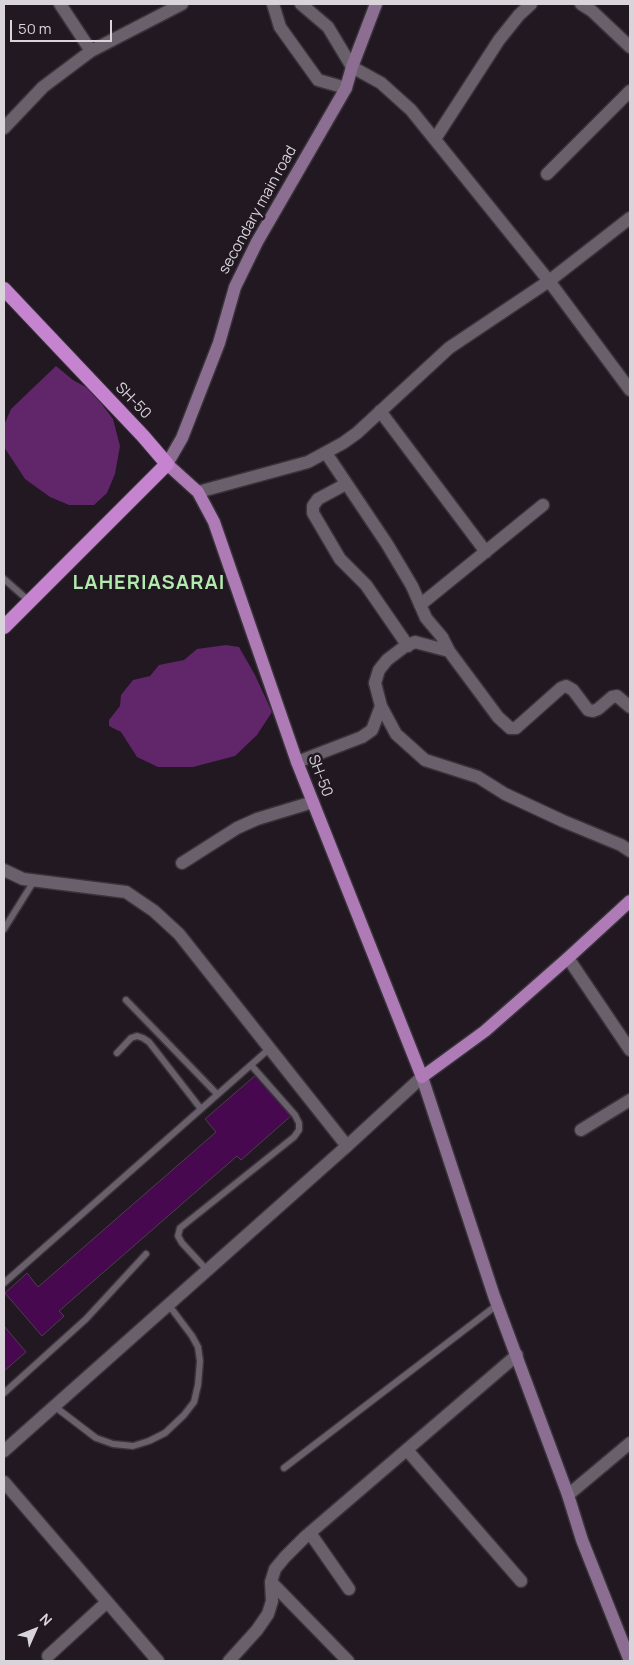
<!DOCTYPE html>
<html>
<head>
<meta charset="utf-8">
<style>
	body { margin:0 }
	#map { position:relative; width:634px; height:1665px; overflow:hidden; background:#211822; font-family:Manrope,sans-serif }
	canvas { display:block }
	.frame { position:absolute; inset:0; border:5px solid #d9d3da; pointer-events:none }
	.north { position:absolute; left:10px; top:1605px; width:50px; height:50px; -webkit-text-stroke:4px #211822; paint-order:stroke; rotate:46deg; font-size:14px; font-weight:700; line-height:20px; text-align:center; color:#d9d3da }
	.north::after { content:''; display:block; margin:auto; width:18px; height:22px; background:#d9d3da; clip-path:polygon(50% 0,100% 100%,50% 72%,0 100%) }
	.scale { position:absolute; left:10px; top:20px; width:102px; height:22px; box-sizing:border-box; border:2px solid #d9d3da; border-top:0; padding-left:6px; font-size:15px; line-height:18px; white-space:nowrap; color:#d9d3da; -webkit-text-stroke:4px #211822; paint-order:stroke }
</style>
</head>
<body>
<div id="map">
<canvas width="634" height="1665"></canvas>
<div class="frame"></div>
<div class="north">N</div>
<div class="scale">50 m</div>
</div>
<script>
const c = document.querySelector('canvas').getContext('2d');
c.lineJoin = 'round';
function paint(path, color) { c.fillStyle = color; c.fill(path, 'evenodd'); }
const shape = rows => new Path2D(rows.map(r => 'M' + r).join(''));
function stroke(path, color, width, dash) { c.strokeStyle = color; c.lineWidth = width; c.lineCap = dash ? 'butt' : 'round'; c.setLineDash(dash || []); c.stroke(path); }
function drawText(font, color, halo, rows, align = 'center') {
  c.font = font + ' Manrope,sans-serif'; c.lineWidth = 5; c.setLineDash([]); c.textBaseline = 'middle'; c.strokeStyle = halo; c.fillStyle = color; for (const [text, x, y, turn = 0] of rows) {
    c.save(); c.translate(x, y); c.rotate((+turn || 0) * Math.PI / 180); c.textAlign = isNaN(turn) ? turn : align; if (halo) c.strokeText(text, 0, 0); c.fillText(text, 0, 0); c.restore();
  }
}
paint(shape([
	[56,366,73,380,91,390,113,419,120,446,115,474,107,493,94,505,69,505,50,497,25,479,4,447,4,425,11,409],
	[226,645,239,647,255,675,272,712,257,735,235,756,193,767,158,767,137,757,121,732,109,726,109,720,120,706,121,695,133,680,150,676,159,665,184,660,197,649]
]), '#61256a');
const building = shape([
	[257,1074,292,1115,241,1160,237,1156,59,1311,64,1316,42,1336,5,1293,27,1273,38,1287,216,1132,205,1119,257,1074],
	[4,1326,26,1352,4,1371,4,1326]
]);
paint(building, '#470850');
stroke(building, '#4a404b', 1);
const service = shape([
	[4,579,29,601],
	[4,929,34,881],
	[126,1000,217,1094],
	[117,1053,131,1038,137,1036,143,1038,149,1042,201,1109],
	[207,1270,182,1243,178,1236,180,1228,294,1137,299,1130,299,1123,295,1115,251,1065],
	[4,1283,269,1049],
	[4,1393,86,1319,146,1254],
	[54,1406,96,1438,113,1444,133,1446,149,1441,165,1433,184,1415,194,1402,198,1385,200,1361,198,1347,192,1336,168,1304],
	[284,1468,497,1305]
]);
const minor = shape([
	[60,4,91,51],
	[273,4,280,27,318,80,346,88],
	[301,4,328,27,352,67,381,83,411,110,549,281,630,390],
	[581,4,592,11,630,47],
	[4,128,43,87,91,51,182,4],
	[435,139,499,40,519,15,531,4],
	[547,174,630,91],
	[380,411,486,552],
	[346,484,318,499,313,506,313,513,340,559,366,585,408,646],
	[198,492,308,462,343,443,357,433,449,348,549,281,630,218],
	[420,605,543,505],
	[449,651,498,717,510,728,516,728,561,688,566,686,573,690,588,710,593,711,598,709,612,697,617,696,630,707],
	[381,706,396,734,425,760,478,777,505,794,563,821,621,845,630,851],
	[297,762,362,737,372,730,381,706,375,683,379,670,387,660,404,647,415,642,449,651,442,637,426,618,412,586,387,544,326,453],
	[182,863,237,828,257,819,313,802],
	[4,870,23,879,126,892,154,911,179,934,347,1146],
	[568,958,630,1050],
	[581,1130,630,1100],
	[407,1450,521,1581],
	[4,1482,158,1661],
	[568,1495,630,1443],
	[310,1533,349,1589],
	[271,1582,348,1661],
	[48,1656,107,1602],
	[229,1661,257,1630,268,1614,272,1601,271,1582,275,1569,285,1557,305,1537,517,1355]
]);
const tertiary = shape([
	[4,1451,347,1146,422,1077]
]);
const secondary = shape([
	[167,464,182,438,219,343,235,287,257,242,346,88,352,67,376,4],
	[422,1077,494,1296,568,1495,582,1540,630,1661]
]);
const primary = shape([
	[167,464,198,492,214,522,297,762,422,1077,485,1031,568,958,630,901]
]);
const trunk = shape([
	[4,289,143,436,167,464,4,627]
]);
stroke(service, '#383239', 9);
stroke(minor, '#383239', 15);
stroke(tertiary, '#383239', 15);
stroke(secondary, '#383239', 15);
stroke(primary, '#383239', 15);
stroke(trunk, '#383239', 16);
stroke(service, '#6a606c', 6);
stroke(minor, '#6a606c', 12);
stroke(tertiary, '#6a606c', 12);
stroke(secondary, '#8c6e92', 12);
stroke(primary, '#af7bb7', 12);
stroke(trunk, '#c684d0', 14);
drawText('15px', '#d9d3da', '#211822', [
	["secondary main road",258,210,-61],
	["SH-50",133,401,46],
	["SH-50",320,776,69]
]);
c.letterSpacing = '1px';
drawText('bold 20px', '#b3eaad', '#211822', [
	["LAHERIASARAI",149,583]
]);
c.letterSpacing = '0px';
</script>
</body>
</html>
